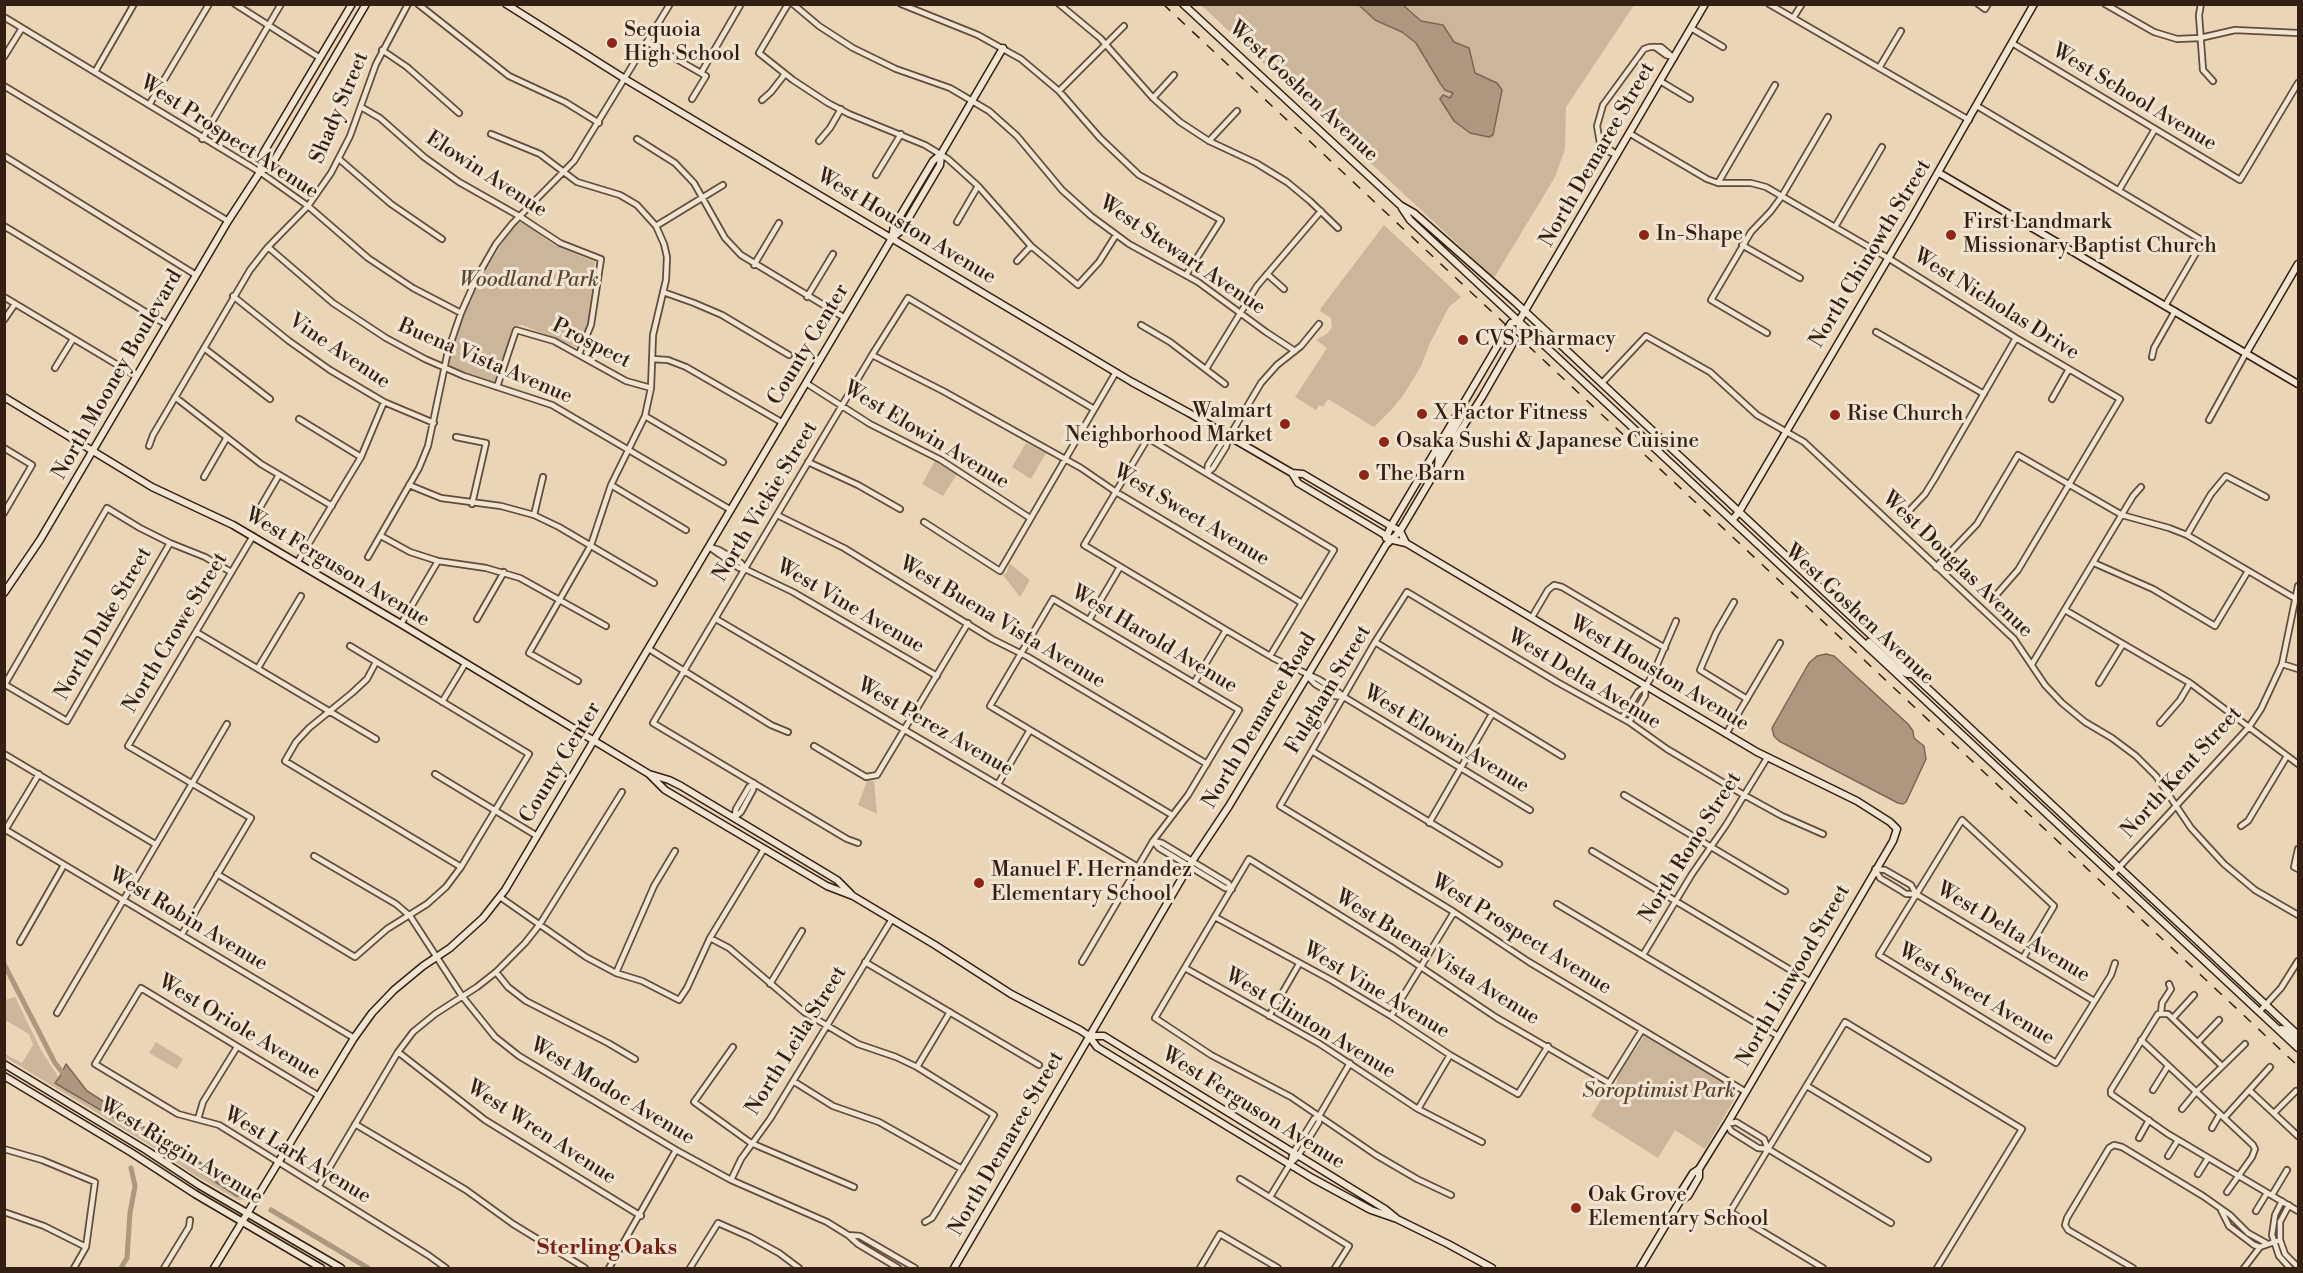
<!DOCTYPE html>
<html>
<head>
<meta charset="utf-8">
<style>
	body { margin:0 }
	#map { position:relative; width:2303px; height:1273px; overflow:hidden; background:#ead5b7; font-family:"Libre Bodoni",serif }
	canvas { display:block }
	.frame { position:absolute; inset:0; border:6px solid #341f13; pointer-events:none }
</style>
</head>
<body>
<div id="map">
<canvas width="2303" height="1273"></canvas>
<div class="frame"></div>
</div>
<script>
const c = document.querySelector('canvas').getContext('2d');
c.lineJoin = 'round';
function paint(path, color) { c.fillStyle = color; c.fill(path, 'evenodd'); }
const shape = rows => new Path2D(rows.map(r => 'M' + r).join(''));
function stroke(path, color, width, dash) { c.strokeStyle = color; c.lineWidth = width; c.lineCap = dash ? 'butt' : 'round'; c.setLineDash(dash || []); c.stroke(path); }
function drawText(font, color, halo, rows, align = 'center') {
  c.font = font + ' "Libre Bodoni",serif'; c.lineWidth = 6; c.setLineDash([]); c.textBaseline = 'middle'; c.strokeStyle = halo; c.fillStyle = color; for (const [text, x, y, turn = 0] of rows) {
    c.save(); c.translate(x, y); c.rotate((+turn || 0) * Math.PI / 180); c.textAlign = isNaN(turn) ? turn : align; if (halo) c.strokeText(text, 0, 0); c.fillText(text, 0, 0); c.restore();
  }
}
paint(shape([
	[1201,5,1634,5,1566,107,1565,149,1555,177,1494,278],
	[522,222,554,245,595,262,589,322,578,348,522,325,513,326,497,381,493,382,452,367,449,363,458,327,474,289,505,239,516,224],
	[1384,225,1461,297,1449,307,1430,343,1421,366,1404,394,1393,408,1374,427,1328,399,1323,407,1319,405,1316,410,1295,397,1327,348,1316,340,1328,333,1332,327,1331,318,1320,311,1321,308],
	[1026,443,1046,453,1031,479,1012,467],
	[935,461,957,474,943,496,922,484],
	[1009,563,1030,580,1020,597,1003,575,1007,572],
	[867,781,874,781,877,814,858,805],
	[15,997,42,1052,59,1078,55,1083,109,1117,156,1143,198,1172,245,1195,249,1189,252,1191,248,1198,245,1200,238,1200,196,1176,153,1147,5,1057,5,1054,22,1063,33,1045,29,1034,5,1020,5,1000],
	[1644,1036,1736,1090,1738,1093,1705,1149,1675,1130,1658,1158,1591,1116,1607,1089,1616,1085,1618,1076],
	[156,1042,183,1059,177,1069,149,1053]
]), '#cbb69b');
const water = shape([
	[1359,5,1403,5,1421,21,1443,25,1454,42,1469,48,1475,73,1497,83,1502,90,1493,135,1489,137,1470,133,1454,121,1440,99,1443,95,1450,98,1453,93,1445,90,1440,83,1416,43,1402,32,1375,20,1359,5],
	[1826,654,1834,656,1908,724,1913,731,1914,738,1924,746,1926,759,1906,802,1903,804,1898,803,1779,741,1774,736,1772,728,1809,663,1817,656,1826,654],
	[66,1064,87,1091,201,1163,249,1189,246,1195,237,1196,156,1143,55,1083,59,1078,66,1064]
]);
paint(water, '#ac977f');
stroke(water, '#7c6754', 1.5);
stroke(shape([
	[4,964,55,1063,65,1076],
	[271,1210,368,1268],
	[121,1268,127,1258,130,1213,135,1186,131,1168]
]), '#ac977f', 5);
const street = shape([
	[235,4,320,58],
	[418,4,509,76,565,102,599,123],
	[788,4,759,53,793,80,828,103,849,114,925,145,948,159,978,186,1031,246,1078,285,1099,262,1116,235],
	[793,4,819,26,853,48,896,69,950,88,989,111,1017,136,1062,190,1091,216,1129,244,1198,282,1266,332,1295,351],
	[901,4,978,35,1021,59,1059,91,1100,138,1139,175,1221,220,1186,275],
	[1059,4,1100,38,1153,98,1180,122,1209,141,1256,163,1287,182,1310,201,1338,228],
	[1769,4,1969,120],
	[1978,4,1985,9,1988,4],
	[2105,4,2154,32,2177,39,2200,38,2235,30,2298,33],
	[2201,4,2199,15,2203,70,2213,81],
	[4,17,260,172,308,206,368,258,413,288,461,313],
	[1793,18,1802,4],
	[1691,28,1723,47],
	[647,42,706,76,692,99],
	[2012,43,2240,180,2298,83],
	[1655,47,1666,55,1673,57],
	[382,50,407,67,459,113],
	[4,57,22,28],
	[1879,68,1901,31],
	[95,72,134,4],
	[701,73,741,4],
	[1660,81,1690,99],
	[4,86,228,221],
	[1059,91,1124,26],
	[1153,98,1174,75],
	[762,100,771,92,785,74],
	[149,105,209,4],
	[1977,106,2203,241,2165,306],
	[361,107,380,118,424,157,459,182,519,216,560,243,601,259,591,325,579,354],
	[1629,133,1707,179,1718,183,1751,183,1766,187,1888,258,2016,338,2120,399,2018,570,1997,594],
	[491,134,540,154,577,182,620,195,637,205,656,226,664,244,667,257,666,280,653,335,651,388,645,416,611,485,591,545,529,653,578,681],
	[202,139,281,4],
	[637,139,675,163,694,183,725,238,741,255,845,318],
	[819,141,830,128,841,109],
	[1209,141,1237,111],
	[1600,143,1615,153],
	[1617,155,1602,149,1600,143,1597,126,1603,105,1644,49,1650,47,1661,47,1674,58],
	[4,156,196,275],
	[339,159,391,204,442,239],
	[876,175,901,134],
	[1718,183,1775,85],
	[2119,190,2155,129],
	[957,222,978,186],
	[4,226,167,325],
	[656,226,723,185],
	[1835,227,1882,147],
	[1742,245,1800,278],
	[268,247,333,303,386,338,425,359,464,376,552,405,731,510],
	[1017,261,1031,246],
	[754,265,779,223],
	[1267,274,1284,289],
	[663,292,694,303,722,315,789,355],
	[233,296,289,341,330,370,384,402,434,423],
	[4,297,136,376],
	[807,297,833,254],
	[4,320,15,304],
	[1141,325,1170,342,1225,384],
	[1876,332,1984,394],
	[1767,333,1711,300,1751,232,1771,211,1782,196,1828,117],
	[204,348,270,399],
	[872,355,943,391,1081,468,1116,492,1302,603],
	[2152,357,2154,348,2175,311],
	[652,359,668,360,686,367,783,423],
	[55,368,73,339],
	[1206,369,1257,286,1321,211],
	[806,383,870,424,941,460,1030,518],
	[1602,383,1646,336,1710,372,1757,415,1804,442,2014,639,2045,685,2062,703,2085,722,2112,738,2136,756,2156,776,2191,828,2224,864,2255,890,2298,915],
	[497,387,516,330,554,341,626,381,651,388],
	[175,397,261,464,332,506],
	[2052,399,2069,369],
	[645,416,723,462],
	[299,419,361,457],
	[2209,420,2246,353],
	[456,437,486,443,472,504],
	[149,446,153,435,250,270,268,247,308,206,331,173,350,136,376,64,408,4],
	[4,448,32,465,4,513],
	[808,462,858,485,900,509],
	[1207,473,1213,468,1226,447,1229,437,1261,383,1277,365,1301,346,1319,324],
	[1207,473,1208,465,1221,444,1228,438],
	[204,477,226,439],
	[409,485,441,498,501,506,534,515,559,527,654,583],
	[611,485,686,530],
	[258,511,279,475],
	[1908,512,1925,494,1935,478,2016,338],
	[534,515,543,477],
	[777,515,844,548,992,639,1028,657,1207,764],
	[924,522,1000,571,1116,372],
	[2187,535,2211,494,2226,476,2266,497],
	[381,536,410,552,438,561,486,568,520,578,606,626],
	[709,547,739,568,745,569,793,592,937,676],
	[710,547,719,550,741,563,745,569],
	[368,557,419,468,428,446,448,351,461,313,477,277,496,244,512,224,574,161,670,4],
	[297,563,361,457,384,402],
	[2094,563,2153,589,2215,626,2248,571],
	[1936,567,1977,524,2018,455,2122,515,2169,528,2187,535,2298,600],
	[1734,602,1716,633,1700,670,1747,699],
	[2065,610,2190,683,2298,764],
	[1532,617,1548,590,1554,585,1562,587,1665,648],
	[477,619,504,572],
	[716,619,1138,867],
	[1089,620,1120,567],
	[401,624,438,561],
	[196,632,376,739],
	[1375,642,1562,756],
	[649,649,771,725,788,732],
	[1270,656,1334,550,1148,438,1084,545,1226,630,1270,656,1273,658,1318,679,1337,691,1344,697,1530,810],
	[376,662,367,679,352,693,309,728,296,742,285,761,461,867],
	[2032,664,2133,496,2141,487],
	[2282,664,2298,669],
	[258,668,301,596],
	[1309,678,1315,684,1335,696,1343,697],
	[1194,683,1226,630],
	[2099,683,2123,644],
	[4,684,67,721,170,543],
	[5,684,107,508,140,528,170,543,205,557,231,572],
	[442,702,465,664],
	[1622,718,1638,692,1646,686,1653,674,1676,621],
	[1629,722,1645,696,1646,686],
	[2160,723,2180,700,2190,683],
	[1726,734,1780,643],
	[814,746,866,777,877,775,968,623],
	[1312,751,1499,864],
	[4,754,155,844],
	[435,774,537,836],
	[998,784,1030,730],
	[1624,795,1785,891],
	[734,818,741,812,753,790,754,783],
	[734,818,736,809,749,787,754,783],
	[1429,823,1492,714],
	[2241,826,2248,821,2287,756],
	[6,830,354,1038],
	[4,832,39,774],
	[1153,841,1162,843,1228,883,1232,889],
	[1153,841,1159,848,1189,866,1225,888,1232,889],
	[858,843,847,839,653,723,872,355,908,298,1094,409],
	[2298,849,2294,867,2298,869],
	[1592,851,1809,981],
	[314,856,396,904,410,916,462,996,495,1037,519,1056,676,1150,731,1180,827,1222,848,1235,858,1244,898,1268],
	[1875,869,1880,878,1900,890,1906,894,1916,894,2094,1001],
	[1875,869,1885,870,1911,885,1916,894],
	[217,874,355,957,387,929,427,904,446,887,461,867,529,754,350,646],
	[2112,875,2249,727,2261,709,2282,664,2298,586],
	[500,897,586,957,616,973,642,981,679,1000,687,988,710,938,764,849],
	[1557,904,1778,1036],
	[1215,917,1331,980,1391,1016,1450,1055,1518,1094,1548,1046],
	[182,934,251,818,128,746,253,536],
	[710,938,729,948,804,1012,858,1044,896,1057,917,1067,994,1115,932,1218,925,1222],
	[20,942,64,865],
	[1643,955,1692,874,1726,825,1767,758],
	[2023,958,2054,906,1962,820,1879,955,2056,1063,2111,975,2115,963],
	[865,962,1039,1065],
	[1082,962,1153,841,1188,795,1239,710,1053,599,990,706,1172,815],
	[1185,968,1320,1044,1418,1109,1482,1142],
	[496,972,508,987,526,1001,608,1043,635,1059],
	[616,973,654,886,675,851],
	[770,984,802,931],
	[2259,1012,2281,988,2298,961],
	[57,1013,227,724],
	[2161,1013,2162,1003,2171,989,2169,984],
	[1269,1016,1299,964],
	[1391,1016,1454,912],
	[2173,1018,2194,995],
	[2141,1040,2253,1145,2255,1149,2252,1157,2227,1192],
	[2198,1042,2219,1020],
	[733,1047,694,1102,751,1143,854,1187],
	[398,1052,485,1120,641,1216],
	[2222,1066,2168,1014,2158,1014,2111,1090,2111,1094,2168,1134,2298,1211],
	[917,1067,950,1012],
	[793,1081,833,1106,879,1122,962,1169],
	[1807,1086,1928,1159],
	[2153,1090,2168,1066],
	[2250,1091,2298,1136],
	[1746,1092,1529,962,1454,912,1280,806,1375,642,1407,592,1557,682,1629,722,1667,749,1744,795,1782,816,1823,834],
	[319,1096,141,988,95,1064,178,1114,219,1125,428,1255,446,1268],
	[1418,1109,1450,1055],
	[2182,1109,2196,1092,2245,1044],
	[2274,1113,2296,1091],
	[2224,1118,2270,1067],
	[198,1119,203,1102,237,1047],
	[355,1124,466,1190,513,1224,585,1268],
	[2212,1128,2220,1114],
	[2139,1138,2149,1120],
	[4,1149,42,1160,95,1182,86,1247,74,1268],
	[1768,1149,1764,1139,1736,1122,1727,1124,1731,1131,1758,1148,1768,1149,1891,1223],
	[2168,1156,2178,1140],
	[1290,1164,1298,1156,1319,1122,1319,1116],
	[2198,1174,2208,1158],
	[1240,1179,1349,1246,1335,1268],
	[731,1180,741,1159,770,1119,892,919],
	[318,1187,398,1052,413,1032,435,1014,477,987,496,972,525,943,540,924,622,792],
	[1451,1195,1417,1179,1376,1155,1291,1097,1211,1055,1155,1018,1249,859,1394,949,1497,1018,1609,1083,1642,1030],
	[2272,1195,2287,1170],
	[1270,1197,1290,1164,1293,1153,1314,1119,1319,1116,1350,1063],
	[2282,1201,2275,1215,2272,1235,2279,1256,2290,1268],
	[2289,1205,2280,1222,2280,1240,2285,1254,2298,1267],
	[2221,1210,2229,1226,2254,1245,2260,1247,2280,1240],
	[2256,1211,2267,1193],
	[4,1212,44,1226,86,1247],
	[848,1235,860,1236,915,1268],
	[164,1268,189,1227,190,1220],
	[609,1268,676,1150],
	[690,1268,718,1223,750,1237,779,1253,799,1268],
	[1200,1268,1220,1234,1278,1268],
	[1823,1268,1730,1212,1845,1022,2022,1129,1937,1268],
	[2133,1268,2068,1230,2065,1225,2067,1218,2109,1148,2114,1145,2122,1147,2203,1196,2230,1215,2248,1233,2266,1243],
	[2244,1268,2260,1247]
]);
const secondary = shape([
	[506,4,625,79,1132,382,1189,413,1292,473,1303,474,1391,526,1400,531,1406,543],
	[1183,4,1400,205,1414,213,1515,302,2298,1035],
	[260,172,262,155,352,4],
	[1939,173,2298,384],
	[1402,208,1410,220,2298,1048],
	[892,238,901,231,940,165,941,155],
	[2246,353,2298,264],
	[4,397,152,487,233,525,401,624,649,774,665,790,827,886,853,896,935,945,1011,994,1080,1030,1089,1036,1097,1047,1312,1178,1371,1210,1397,1219,1448,1244,1492,1268],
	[1438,466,1439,455,1459,421,1459,413],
	[1292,473,1298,483,1380,532,1393,540,1406,543,1757,752,1857,801,1890,822,1897,829,1893,841,1727,1124,1699,1169,1693,1173,1681,1192,1680,1201,1640,1268],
	[1733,519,1739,512,1912,218,2034,4],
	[1386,538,1391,526,1511,323,1519,321],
	[4,593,40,540,228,221,260,172,272,164,366,4],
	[1869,642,1898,669,1907,674,1913,674],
	[649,774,669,780,681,786,837,880,851,894],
	[2281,1029,2285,1030,2298,1042],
	[1089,1036,1104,1036,1385,1209,1396,1218],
	[4,1064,146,1150,199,1185,341,1268],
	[4,1076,132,1153,195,1194,321,1268],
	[1680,1201,1688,1196,1699,1177,1699,1169],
	[214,1268,354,1038,372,1013,394,990,423,966,450,948,483,918,505,890,892,238,894,226,933,161,941,154,1003,48],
	[954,1268,1189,866,1229,806,1386,545,1400,531,1450,447,1482,397,1520,331,1519,321,1705,4]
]);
stroke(street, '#624c3c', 8);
stroke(secondary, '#341f13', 9);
stroke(street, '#f1e4d0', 4.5);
stroke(secondary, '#f1e4d0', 6);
stroke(shape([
	[1163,4,2298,1066]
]), '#341f13', 1.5, [10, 10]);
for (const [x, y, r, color] of [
	[612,43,6,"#8f2418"],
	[1644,235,6,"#8f2418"],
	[1951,235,6,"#8f2418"],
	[1463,340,6,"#8f2418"],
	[1422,414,6,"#8f2418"],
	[1835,415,6,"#8f2418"],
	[1285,424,6,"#8f2418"],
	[1384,442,6,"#8f2418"],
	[1364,475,6,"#8f2418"],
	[979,883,6,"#8f2418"],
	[1576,1208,6,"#8f2418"]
]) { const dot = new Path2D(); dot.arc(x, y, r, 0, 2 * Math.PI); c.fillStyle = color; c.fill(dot); stroke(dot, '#f1e4d0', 2); }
drawText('21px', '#341f13', '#f1e4d0', [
	["Sequoia",624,31],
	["High School",624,55],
	["First Landmark",1963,223],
	["Missionary Baptist Church",1963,247],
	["In-Shape",1656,235],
	["CVS Pharmacy",1475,340],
	["Walmart",1273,412,"right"],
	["Neighborhood Market",1273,436,"right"],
	["X Factor Fitness",1434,414],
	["Rise Church",1847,415],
	["Osaka Sushi & Japanese Cuisine",1396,442],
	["The Barn",1376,475],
	["Manuel F. Hernandez",991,871],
	["Elementary School",991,895],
	["Oak Grove",1588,1196],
	["Elementary School",1588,1220]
], 'left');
drawText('21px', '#341f13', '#f1e4d0', [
	["West Goshen Avenue",1303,92,43],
	["West School Avenue",2134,98,31],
	["Shady Street",340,108,-67],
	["West Prospect Avenue",229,138,33],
	["North Demaree Street",1598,155,-60],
	["Elowin Avenue",486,175,33],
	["West Houston Avenue",906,227,31],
	["North Chinowth Street",1871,254,-59],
	["West Stewart Avenue",1182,256,34],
	["West Nicholas Drive",1996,305,32],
	["Prospect",591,344,27],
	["County Center",809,345,-59],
	["Vine Avenue",339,352,34],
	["Buena Vista Avenue",485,362,23],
	["North Mooney Boulevard",118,375,-60],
	["West Elowin Avenue",926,436,31],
	["North Vickie Street",766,502,-59],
	["West Sweet Avenue",1191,516,31],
	["West Douglas Avenue",1957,565,44],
	["West Ferguson Avenue",337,568,31],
	["West Vine Avenue",850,607,30],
	["West Goshen Avenue",1859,615,43],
	["West Buena Vista Avenue",1002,623,31],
	["North Duke Street",104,624,-60],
	["North Crowe Street",176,633,-59],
	["West Harold Avenue",1154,640,31],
	["West Houston Avenue",1659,674,31],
	["West Delta Avenue",1584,680,31],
	["Fulgham Street",1329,690,-59],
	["North Demaree Road",1260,721,-59],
	["West Perez Avenue",935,728,30],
	["West Elowin Avenue",1446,740,31],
	["County Center",561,763,-59],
	["North Kent Street",2182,773,-48],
	["North Rono Street",1691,848,-58],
	["West Robin Avenue",188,920,31],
	["West Delta Avenue",2013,933,31],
	["West Prospect Avenue",1521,935,32],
	["West Buena Vista Avenue",1437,958,32],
	["North Linwood Street",1794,976,-60],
	["West Vine Avenue",1376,991,31],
	["West Sweet Avenue",1976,995,31],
	["West Clinton Avenue",1310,1024,31],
	["West Oriole Avenue",239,1028,31],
	["North Leila Street",797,1041,-58],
	["West Modoc Avenue",612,1092,31],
	["West Ferguson Avenue",1253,1109,32],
	["West Wren Avenue",541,1133,33],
	["North Demaree Street",1007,1144,-60],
	["West Riggin Avenue",181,1152,31],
	["West Lark Avenue",297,1156,31]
]);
drawText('italic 21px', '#5a4535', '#f1e4d0', [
	["Woodland Park",529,281],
	["Soroptimist Park",1659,1092]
]);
drawText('bold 22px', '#7a1f14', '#f1e4d0', [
	["Sterling Oaks",607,1249]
]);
</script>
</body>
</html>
